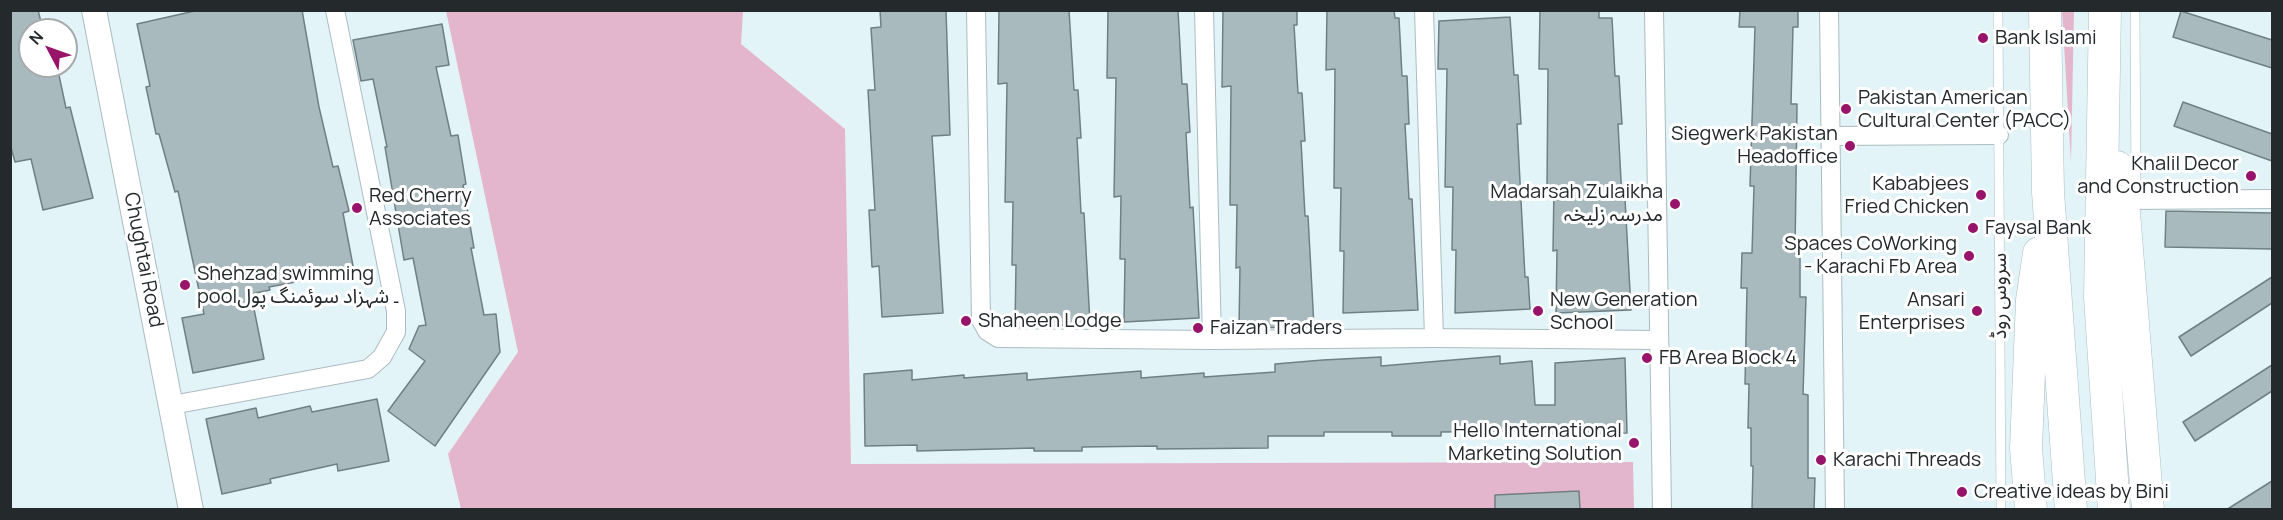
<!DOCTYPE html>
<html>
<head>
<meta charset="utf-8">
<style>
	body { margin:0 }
	#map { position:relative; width:2283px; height:520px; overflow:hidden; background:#e3f4f9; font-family:Manrope,sans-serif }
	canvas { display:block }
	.frame { position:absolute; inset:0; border:12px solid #242a2c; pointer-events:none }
	.north { position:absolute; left:18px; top:18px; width:60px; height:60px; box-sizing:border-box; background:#fff; border:2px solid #a7aaab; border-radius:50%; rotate:311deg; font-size:16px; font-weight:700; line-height:24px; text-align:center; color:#242a2c }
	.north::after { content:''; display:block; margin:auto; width:21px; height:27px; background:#97146a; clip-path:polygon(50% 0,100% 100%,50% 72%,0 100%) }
</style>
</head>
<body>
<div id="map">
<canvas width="2283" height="520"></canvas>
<div class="frame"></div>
<div class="north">N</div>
</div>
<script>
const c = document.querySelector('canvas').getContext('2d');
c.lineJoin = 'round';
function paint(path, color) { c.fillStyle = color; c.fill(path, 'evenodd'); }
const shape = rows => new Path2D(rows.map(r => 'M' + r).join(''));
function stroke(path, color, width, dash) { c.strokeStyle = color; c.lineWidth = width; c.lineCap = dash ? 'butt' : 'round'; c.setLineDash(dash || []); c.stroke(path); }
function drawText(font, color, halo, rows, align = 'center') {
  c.font = font + ' Manrope,"Noto Sans Arabic",sans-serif'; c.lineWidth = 6; c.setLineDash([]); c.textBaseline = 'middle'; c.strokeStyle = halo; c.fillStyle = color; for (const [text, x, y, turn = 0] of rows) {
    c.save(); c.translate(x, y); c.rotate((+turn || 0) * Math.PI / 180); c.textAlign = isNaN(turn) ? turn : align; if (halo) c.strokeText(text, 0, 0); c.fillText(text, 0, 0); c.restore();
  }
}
paint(shape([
	[446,11,743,11,741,44,845,129,851,464,1633,462,1634,509,461,509,448,454,518,352],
	[2062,11,2074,11,2071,162]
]), '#e4b6cd');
const building = shape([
	[10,10,38,10,43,30,30,30,30,66,57,66,66,108,70,107,93,198,43,210,31,159,15,162,10,144,10,10],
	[199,10,302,10,319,107,333,167,338,166,349,211,343,213,354,271,269,287,270,290,251,294,264,359,193,373,182,318,204,314,178,191,175,192,159,134,156,134,146,87,150,86,137,24,199,10],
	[880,10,946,10,950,135,932,136,943,313,882,317,879,266,872,267,869,210,875,210,868,90,875,90,871,28,881,27,880,10],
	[999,10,1069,10,1074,90,1078,90,1081,138,1077,138,1081,213,1084,213,1090,324,1015,327,1016,265,1012,265,1013,202,1005,202,1007,83,998,84,999,10],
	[1108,10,1178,10,1182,84,1187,84,1190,132,1186,133,1190,208,1193,207,1199,318,1124,322,1125,259,1120,259,1121,196,1114,197,1116,78,1107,78,1108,10],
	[1223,10,1297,10,1297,25,1294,25,1298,93,1302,93,1305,141,1301,141,1305,216,1308,216,1314,327,1239,328,1240,267,1236,268,1237,205,1230,205,1231,86,1222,87,1223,10],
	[1327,10,1394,10,1395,18,1399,18,1402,76,1407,76,1409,124,1405,124,1409,199,1412,199,1418,310,1343,313,1344,251,1340,251,1341,188,1334,188,1335,69,1326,70,1327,10],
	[1540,10,1599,10,1599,18,1612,18,1615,76,1619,76,1622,124,1618,124,1622,199,1625,199,1631,310,1556,313,1557,250,1553,251,1554,187,1547,188,1548,69,1539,69,1540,10],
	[1740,10,1798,10,1798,27,1793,27,1791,104,1797,104,1795,253,1800,253,1800,297,1806,297,1803,394,1808,395,1808,478,1815,478,1814,510,1752,510,1753,466,1751,466,1751,428,1748,428,1749,384,1745,384,1747,288,1741,288,1742,253,1752,253,1754,186,1750,186,1755,27,1739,27,1740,10],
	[2181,11,2272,40,2272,68,2173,37,2181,11],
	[1510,17,1514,75,1518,75,1521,124,1517,124,1525,277,1528,277,1530,309,1455,313,1456,250,1452,250,1453,187,1445,187,1447,69,1438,69,1439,21,1510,17],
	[442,24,449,65,436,67,451,136,458,135,466,184,463,185,474,248,471,248,484,315,496,314,500,352,435,446,388,411,425,361,409,349,419,326,426,325,413,258,404,260,385,147,387,147,373,79,361,81,353,40,442,24],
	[2183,102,2272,134,2272,161,2174,126,2183,102],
	[2166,211,2272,213,2272,249,2165,247,2166,211],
	[2272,277,2272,303,2191,356,2179,337,2272,277],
	[1500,356,1500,364,1532,361,1535,405,1555,405,1555,363,1625,358,1627,433,1516,434,1516,431,1441,432,1441,436,1392,436,1392,432,1324,432,1324,436,1268,436,1268,448,1157,449,1157,446,1082,447,1082,451,1034,451,1034,448,917,451,917,445,865,446,864,374,912,370,912,380,964,375,964,378,1027,373,1027,380,1141,371,1141,378,1204,373,1204,377,1275,372,1275,364,1323,360,1381,357,1381,366,1500,356],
	[2272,365,2272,391,2195,441,2183,422,2272,365],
	[377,399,389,461,338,471,337,464,270,479,271,483,222,494,206,419,256,408,258,418,310,406,312,412,377,399],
	[2272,481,2272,510,2226,510,2272,481],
	[1579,491,1580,510,1495,510,1495,495,1579,491]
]);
paint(building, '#a9babe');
stroke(building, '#707f83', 1.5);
const service = shape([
	[1998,10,2001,510],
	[2135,10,2136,194]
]);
const minor = shape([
	[976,10,981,320,987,331,998,338,1212,340,1434,338,1658,340],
	[1204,10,1212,340],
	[1424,10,1434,338],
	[1654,10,1662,510],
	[1829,10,1835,510],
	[1830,136,1999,135],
	[2123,200,2272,199],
	[172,405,368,369,382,357,396,332,396,311,335,10]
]);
const tertiary = shape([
	[94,10,191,510]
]);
const trunk = shape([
	[2045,10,2048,192,2071,510],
	[2105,10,2100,297,2114,510],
	[2117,167,2123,200,2148,510],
	[2031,510,2026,448,2032,300,2039,253]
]);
stroke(service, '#acbcc0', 10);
stroke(minor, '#acbcc0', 20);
stroke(tertiary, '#acbcc0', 26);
stroke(trunk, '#acbcc0', 33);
stroke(service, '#fff', 9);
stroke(minor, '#fff', 18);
stroke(tertiary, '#fff', 24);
stroke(trunk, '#fff', 32);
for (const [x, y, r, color] of [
	[1983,38,6,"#97146a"],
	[1846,109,6,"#97146a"],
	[1850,146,6,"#97146a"],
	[2251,176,6,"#97146a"],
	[1981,195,6,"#97146a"],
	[1675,204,6,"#97146a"],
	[357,208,6,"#97146a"],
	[1973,228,6,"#97146a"],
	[1969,256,6,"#97146a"],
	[185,285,6,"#97146a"],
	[1538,311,6,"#97146a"],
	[1977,311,6,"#97146a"],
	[966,321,6,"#97146a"],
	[1198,328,6,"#97146a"],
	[1647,358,6,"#97146a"],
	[1634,443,6,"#97146a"],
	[1821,460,6,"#97146a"],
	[1962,492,6,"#97146a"]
]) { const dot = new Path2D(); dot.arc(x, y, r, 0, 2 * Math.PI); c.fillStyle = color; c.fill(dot); stroke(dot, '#fff', 2); }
drawText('20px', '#242a2c', '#fff', [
	["Bank Islami",1995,38],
	["Pakistan American",1858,98],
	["Cultural Center (PACC)",1858,121],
	["Siegwerk Pakistan",1838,134,"right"],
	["Headoffice",1838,157,"right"],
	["Khalil Decor",2239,164,"right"],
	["and Construction",2239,187,"right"],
	["Kababjees",1969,184,"right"],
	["Fried Chicken",1969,207,"right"],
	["Madarsah Zulaikha",1663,192,"right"],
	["مدرسہ زلیخہ",1663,215,"right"],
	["Red Cherry",369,196],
	["Associates",369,219],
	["Faysal Bank",1985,228],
	["Spaces CoWorking",1957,244,"right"],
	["- Karachi Fb Area",1957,267,"right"],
	["Shehzad swimming",197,274],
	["pool۔ شہزاد سوئمنگ پول",197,297],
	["New Generation",1550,300],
	["School",1550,323],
	["Ansari",1965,300,"right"],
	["Enterprises",1965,323,"right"],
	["Shaheen Lodge",978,321],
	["Faizan Traders",1210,328],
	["FB Area Block 4",1659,358],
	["Hello International",1622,431,"right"],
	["Marketing Solution",1622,454,"right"],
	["Karachi Threads",1833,460],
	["Creative ideas by Bini",1974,492]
], 'left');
drawText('20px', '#242a2c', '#fff', [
	["Chughtai Road",143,260,79],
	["سروس روڈ",2000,296,-90]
]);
</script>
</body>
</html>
